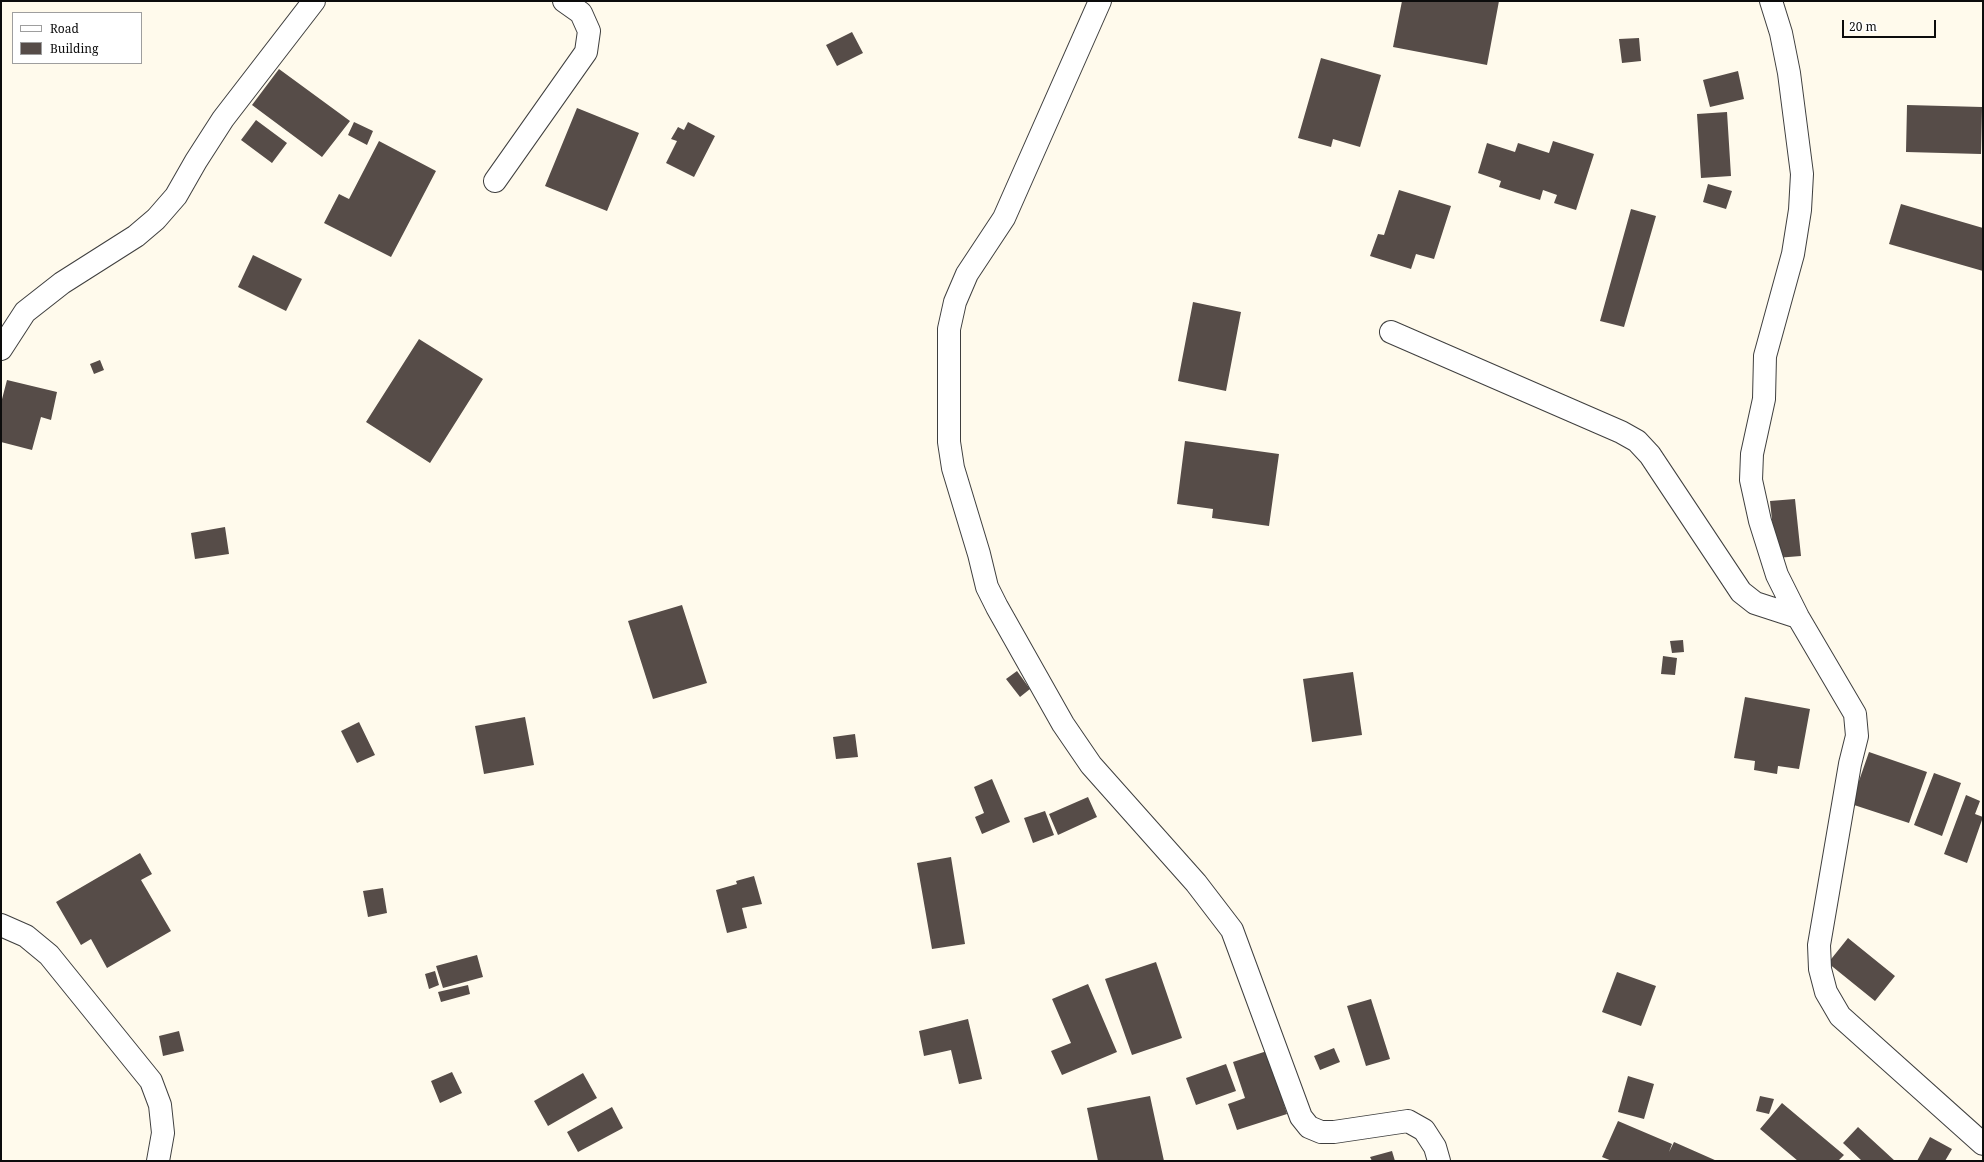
<!DOCTYPE html>
<html>
<head>
<meta charset="utf-8">
<style>
	body { margin:0 }
	#map { position:relative; width:1984px; height:1162px; overflow:hidden; background:#fffaec; font-family:"Noto Serif",serif }
	canvas { display:block }
	.frame { position:absolute; inset:0; border:2px solid #0c0c0c; pointer-events:none }
	.legend { position:absolute; left:12px; top:12px; width:130px; height:52px; box-sizing:border-box; background:#fff; border:1px solid #9e9e9e; margin:0; padding:5px 7px; list-style:none; font-size:12px; color:#0c0c0c }
	.legend li { display:flex; align-items:center; gap:8px; height:20px }
	.legend b { width:20px; border:1px solid #9e9e9e }
	.scale { position:absolute; left:1842px; top:20px; width:94px; height:18px; box-sizing:border-box; border:2px solid #0c0c0c; border-top:0; padding-left:5px; font-size:12px; line-height:14px; white-space:nowrap; color:#0c0c0c; -webkit-text-stroke:3px #fff; paint-order:stroke }
</style>
</head>
<body>
<div id="map">
<canvas width="1984" height="1162"></canvas>
<div class="frame"></div>
<ul class="legend">
<li><b style="height:5px;background:#fff"></b>Road</li>
<li><b style="height:11px;background:#564c48"></b>Building</li>
</ul>
<div class="scale">20 m</div>
</div>
<script>
const c = document.querySelector('canvas').getContext('2d');
c.lineJoin = 'round';
function paint(path, color) { c.fillStyle = color; c.fill(path, 'evenodd'); }
const shape = rows => new Path2D(rows.map(r => 'M' + r).join(''));
function stroke(path, color, width, dash) { c.strokeStyle = color; c.lineWidth = width; c.lineCap = dash ? 'butt' : 'round'; c.setLineDash(dash || []); c.stroke(path); }
paint(shape([
	[1402,1,1499,1,1487,65,1393,47],
	[852,32,863,53,837,66,826,45],
	[1639,38,1641,61,1622,63,1619,39],
	[1321,58,1381,75,1360,147,1333,139,1331,147,1298,138],
	[279,69,350,121,322,157,252,105],
	[1738,71,1744,99,1710,107,1703,80],
	[1907,105,1982,107,1981,154,1906,152],
	[577,108,639,133,607,211,545,186],
	[1727,112,1731,176,1701,178,1697,114],
	[256,120,287,143,272,163,241,140],
	[354,122,373,131,367,145,348,135],
	[688,122,715,136,694,177,666,163,677,141,671,139,678,127,684,130],
	[379,141,436,171,391,257,324,223,339,194,349,199],
	[1553,141,1594,154,1576,210,1554,203,1557,195,1543,190,1540,200,1499,187,1501,181,1478,173,1487,143,1515,152,1518,143,1549,153],
	[1708,184,1732,191,1726,209,1703,202],
	[1399,190,1451,206,1434,259,1416,254,1411,269,1370,256,1378,234,1384,235],
	[1901,204,1983,228,1983,271,1889,244],
	[1631,209,1656,216,1624,327,1600,321],
	[253,255,302,279,286,311,238,287],
	[1193,302,1241,312,1226,391,1178,381],
	[419,339,483,379,430,463,366,422],
	[100,360,104,370,94,374,90,364],
	[7,380,57,392,51,420,41,417,32,450,1,442,1,403],
	[1185,441,1279,454,1269,526,1212,518,1213,509,1177,504],
	[1795,499,1801,556,1776,558,1770,501],
	[225,527,229,554,195,559,191,533],
	[682,605,707,683,653,699,628,621],
	[1683,640,1684,652,1672,653,1670,641],
	[1663,656,1677,658,1675,675,1661,674],
	[1017,671,1030,689,1020,697,1006,679],
	[1353,672,1362,735,1312,742,1303,679],
	[1745,697,1810,709,1799,769,1778,766,1777,774,1754,770,1755,761,1734,758],
	[525,717,534,765,484,774,475,726],
	[359,722,375,755,357,763,341,731],
	[855,734,858,757,836,759,833,737],
	[1869,752,1927,772,1909,823,1851,804],
	[1934,773,1961,783,1942,836,1914,825],
	[992,779,1010,822,982,834,975,817,984,813,974,787],
	[1966,795,1980,801,1975,814,1983,817,1967,863,1944,854],
	[1088,797,1097,817,1058,835,1049,814],
	[1045,811,1054,835,1033,843,1024,818],
	[140,853,152,874,141,880,171,931,107,968,91,939,81,945,56,902],
	[951,857,965,944,932,949,917,863],
	[754,876,762,904,742,908,747,928,727,933,716,890,737,884,736,881],
	[383,888,387,913,368,917,363,891],
	[1848,938,1895,976,1875,1001,1828,963],
	[477,955,483,977,443,988,436,966],
	[1156,962,1182,1038,1132,1055,1105,979],
	[435,971,439,985,429,989,425,974],
	[1617,972,1656,986,1641,1026,1602,1012],
	[1088,984,1117,1052,1062,1075,1051,1051,1071,1043,1052,999],
	[468,985,470,994,441,1002,438,992],
	[1371,999,1390,1059,1366,1066,1347,1006],
	[968,1019,982,1079,959,1084,951,1050,924,1056,919,1031],
	[179,1031,184,1051,163,1056,159,1036],
	[1334,1048,1340,1062,1320,1070,1314,1056],
	[1267,1051,1287,1114,1237,1130,1228,1104,1245,1098,1233,1062],
	[1226,1064,1236,1091,1196,1105,1186,1078],
	[452,1072,462,1093,440,1103,431,1081],
	[583,1073,597,1098,548,1126,534,1101],
	[1628,1076,1654,1084,1644,1119,1618,1112],
	[1150,1096,1164,1161,1098,1161,1087,1108],
	[1760,1096,1774,1099,1769,1114,1756,1111],
	[1782,1103,1844,1155,1838,1161,1798,1161,1760,1129],
	[612,1107,623,1128,578,1152,567,1132],
	[1618,1121,1672,1144,1669,1152,1674,1142,1717,1161,1612,1161,1602,1157],
	[1858,1127,1895,1161,1862,1161,1843,1143],
	[1930,1137,1952,1149,1945,1161,1917,1161],
	[1392,1151,1395,1161,1372,1161,1370,1157]
]), '#564c48');
const street = shape([
	[1100,1,1004,218,967,274,955,302,949,329,949,442,953,468,979,554,987,587,997,607,1063,724,1091,765,1196,883,1232,930,1301,1117,1309,1127,1321,1132,1334,1132,1408,1121,1424,1130,1435,1147,1439,1161],
	[1771,1,1781,33,1789,73,1802,174,1800,210,1793,254,1765,356,1764,399,1752,454,1751,480,1760,521,1777,575,1798,617,1855,714,1857,736,1850,764,1819,945,1820,969,1826,992,1840,1016,1983,1144],
	[495,181,586,52,589,31,581,13,564,1],
	[1391,332,1621,432,1637,441,1650,455,1741,592,1755,603,1798,617],
	[1,349,25,312,62,283,136,236,156,219,176,196,196,161,223,119,314,1],
	[1,925,26,936,49,955,151,1081,160,1105,163,1133,158,1161]
]);
stroke(street, '#3f3f3f', 24);
stroke(street, '#fff', 22);
</script>
</body>
</html>
